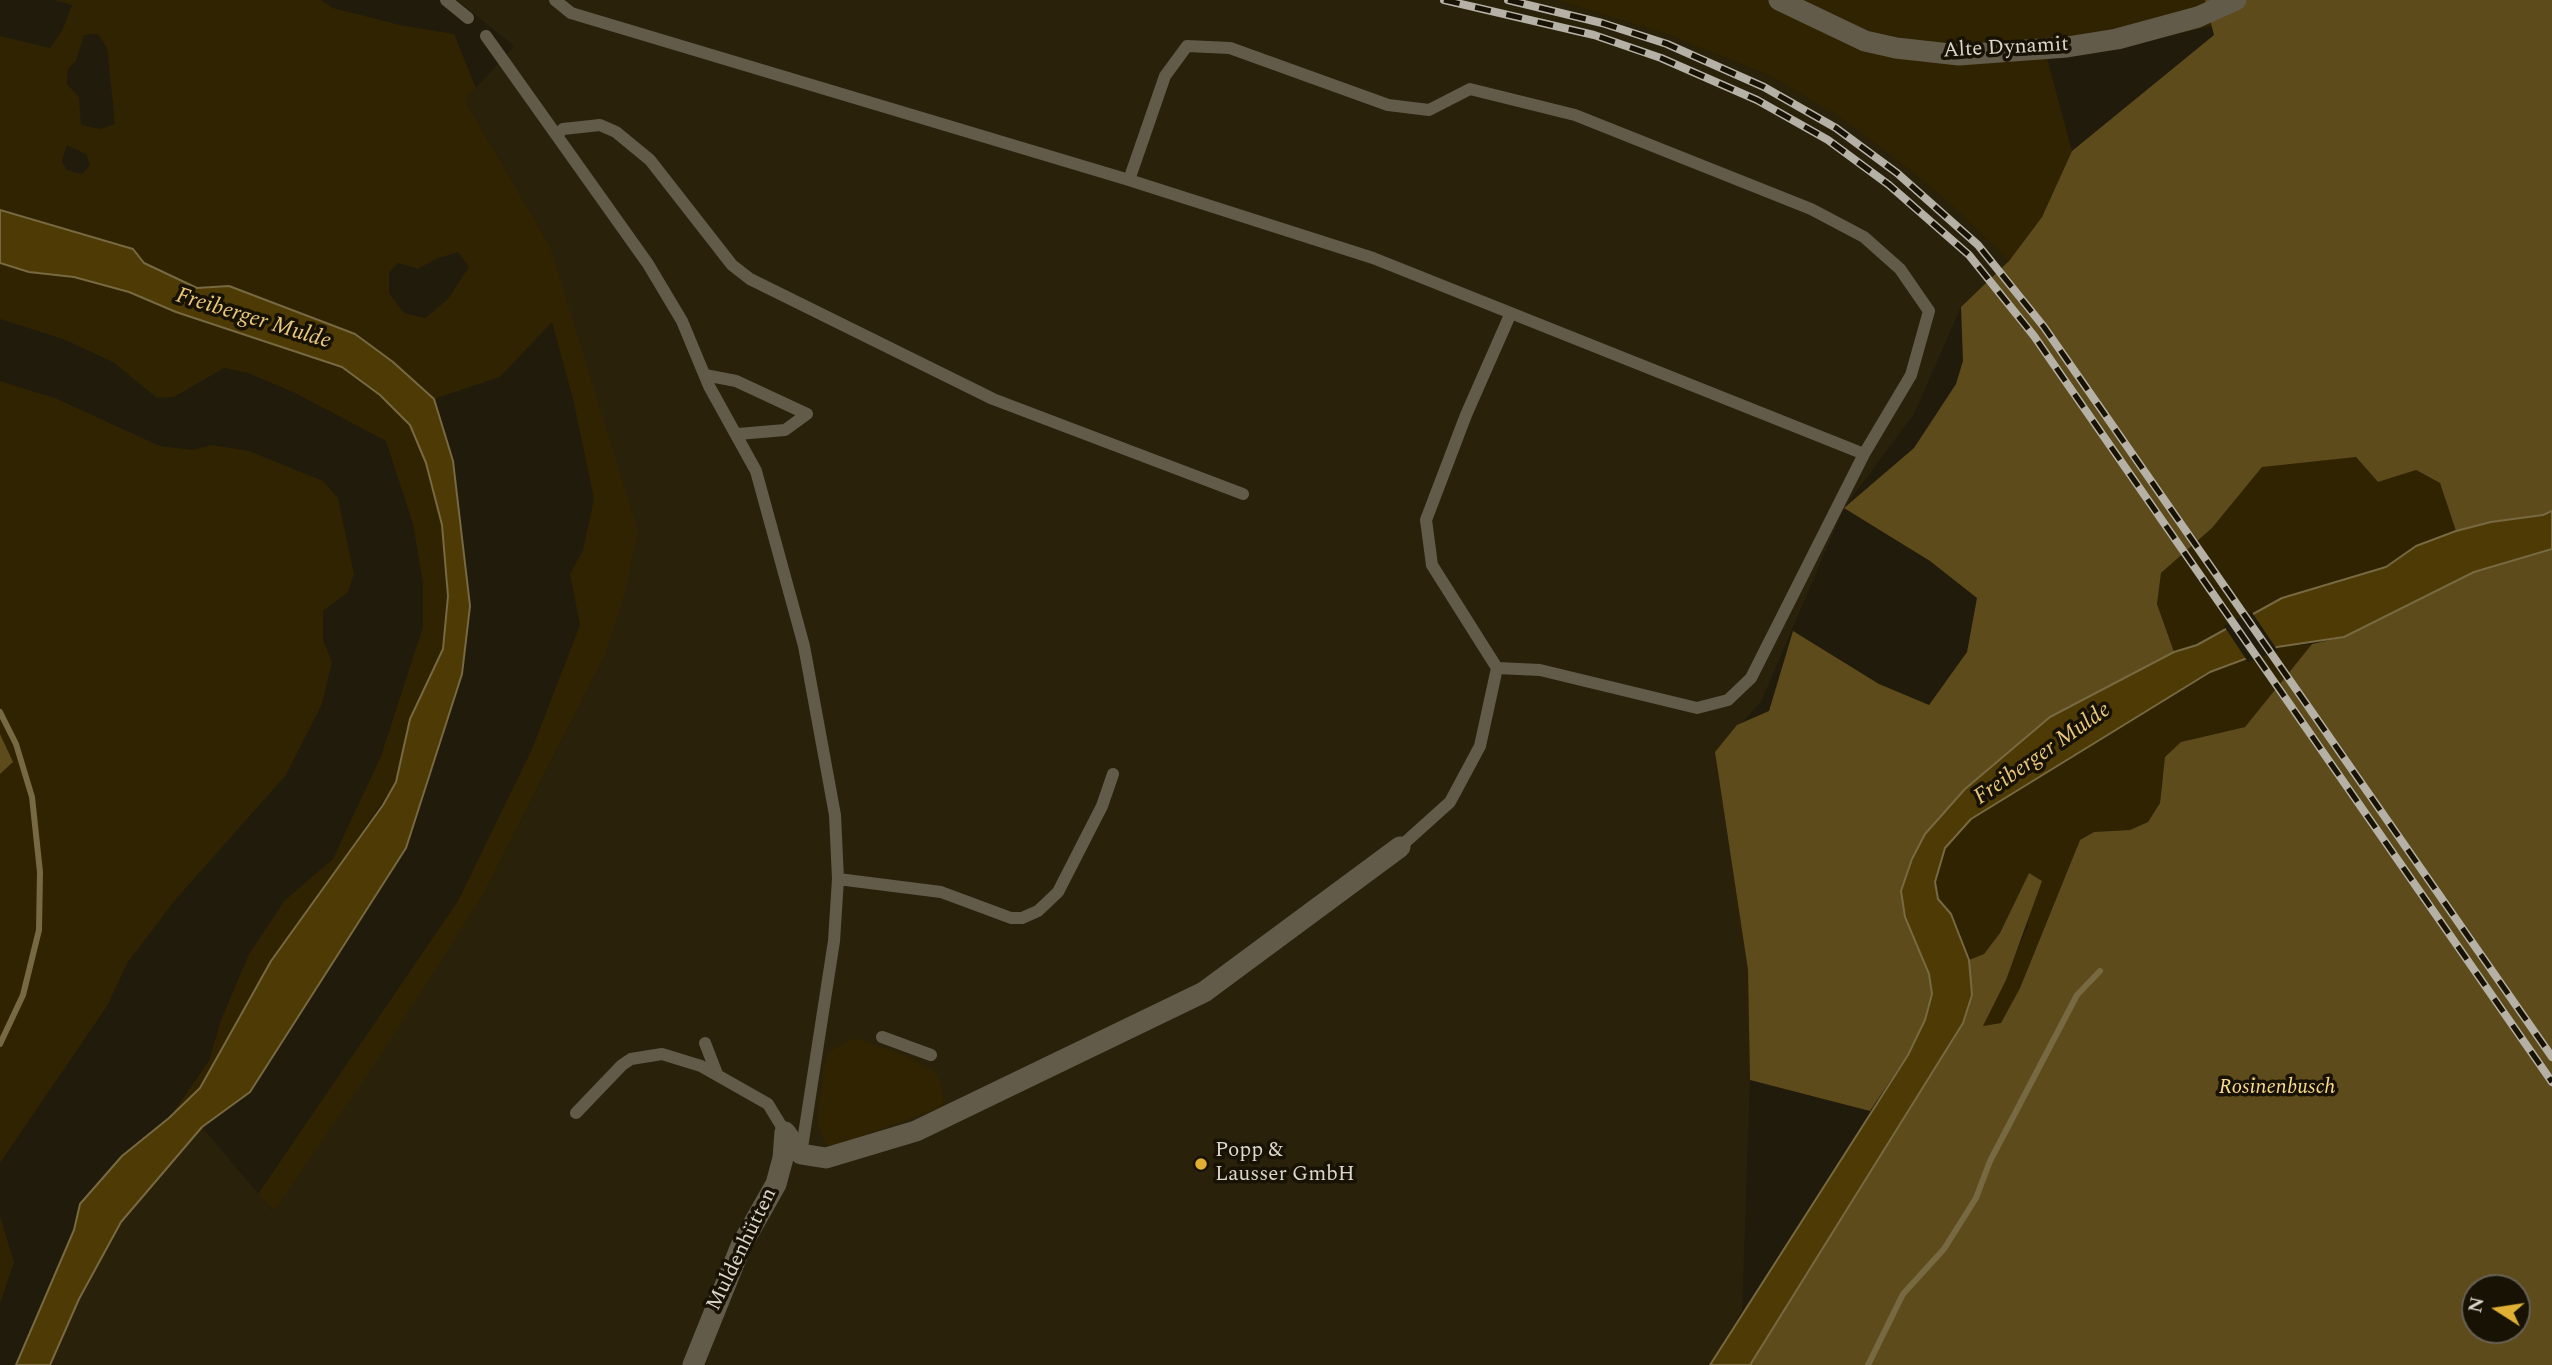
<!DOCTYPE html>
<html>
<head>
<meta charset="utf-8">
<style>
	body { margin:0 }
	#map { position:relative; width:2552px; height:1365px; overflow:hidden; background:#211b0c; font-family:Spectral,serif }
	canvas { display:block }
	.north { position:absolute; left:2461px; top:1274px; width:70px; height:70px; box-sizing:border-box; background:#181204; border:2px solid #666054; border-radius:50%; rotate:282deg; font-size:19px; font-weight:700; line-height:28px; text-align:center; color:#dad6cc }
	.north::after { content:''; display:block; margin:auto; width:24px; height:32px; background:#dfb034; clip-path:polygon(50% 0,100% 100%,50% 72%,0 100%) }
</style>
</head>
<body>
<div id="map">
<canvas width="2552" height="1365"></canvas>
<div class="north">N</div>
</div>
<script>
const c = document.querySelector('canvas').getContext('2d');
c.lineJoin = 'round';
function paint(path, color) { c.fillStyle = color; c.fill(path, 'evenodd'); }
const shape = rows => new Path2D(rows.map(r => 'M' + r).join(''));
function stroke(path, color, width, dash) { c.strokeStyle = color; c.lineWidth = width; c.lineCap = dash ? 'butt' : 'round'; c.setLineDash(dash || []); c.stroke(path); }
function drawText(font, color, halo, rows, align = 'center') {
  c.font = font + ' Spectral,serif'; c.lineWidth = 7; c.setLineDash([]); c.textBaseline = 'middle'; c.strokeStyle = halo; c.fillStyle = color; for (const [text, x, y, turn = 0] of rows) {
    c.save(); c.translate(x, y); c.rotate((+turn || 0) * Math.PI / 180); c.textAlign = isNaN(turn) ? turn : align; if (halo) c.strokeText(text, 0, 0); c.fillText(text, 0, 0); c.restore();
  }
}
paint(shape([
	[457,0,1557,0,1669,35,1770,76,1844,119,1905,166,1945,199,2009,261,1961,307,1914,414,1844,508,1761,702,1715,752,1748,970,1750,1080,1742,1311,1710,1365,50,1365,79,1299,121,1222,202,1127,273,1211,483,895,605,655,624,597,550,246,465,100,514,46]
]), '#2a210b');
paint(shape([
	[54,0,321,0,333,8,400,25,454,34,476,88,465,100,550,246,638,531,624,597,605,655,483,895,376,1062,274,1211,258,1194,458,901,532,749,580,625,570,574,583,550,594,499,574,403,552,322,500,377,434,399,393,362,355,334,229,286,197,288,144,263,133,249,0,210,0,36,50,48,63,29,72,5],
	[98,34,107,48,115,124,100,129,81,125,79,97,67,84,68,69,76,61,84,35],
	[67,145,86,154,90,165,82,174,67,170,62,161],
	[458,252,469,267,448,299,425,318,404,313,389,293,389,272,398,263,418,269,436,259],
	[1557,0,2205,0,2212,26,2147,41,2047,58,2072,151,2042,217,2009,261,1945,199,1905,166,1843,119,1770,76,1669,35],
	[0,263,29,272,74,277,129,292,176,312,342,367,380,395,410,425,426,463,442,525,448,596,443,649,410,719,396,782,250,996,230,1040,200,1088,169,1118,209,1061,221,1020,249,954,285,900,333,859,381,756,423,627,423,584,413,524,386,441,295,393,248,373,224,368,174,397,157,398,113,362,63,339,0,319],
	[0,381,57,399,160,446,192,450,212,445,249,451,323,481,338,498,354,574,348,592,323,611,323,640,332,662,322,704,286,775,176,899,128,962,107,1006,0,1163],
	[2356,457,2378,482,2415,470,2440,483,2456,531,2416,546,2386,567,2282,598,2197,645,2174,652,2157,604,2161,573,2212,528,2262,466],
	[2312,644,2245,727,2181,742,2162,778,2160,803,2148,822,2130,830,2094,832,2080,840,2020,988,2001,1023,1983,1026,2028,926,2029,873,2000,933,1984,954,1969,960,1951,914,1938,899,1935,882,1945,848,1971,819,2210,672,2277,647],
	[854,1038,905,1055,936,1073,942,1087,944,1102,941,1107,833,1147,826,1144,817,1122,825,1059,832,1050],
	[0,1216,14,1262,0,1304]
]), '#302301');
paint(shape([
	[2205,0,2552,0,2552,511,2543,515,2491,522,2456,531,2440,483,2416,470,2378,482,2356,457,2262,467,2212,528,2161,573,2157,604,2174,652,2050,717,1925,834,1929,974,1932,994,1925,1020,1908,1054,1870,1111,1750,1080,1748,970,1715,752,1737,725,1769,711,1793,631,1879,684,1929,705,1967,652,1977,598,1930,561,1844,508,1914,448,1956,384,1963,361,1961,307,2009,261,2042,217,2072,151,2214,35],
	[2552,549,2552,1365,1750,1365,1963,1023,1972,995,1969,960,1984,954,2000,933,2029,873,2042,881,2006,980,1983,1026,2001,1023,2020,988,2080,840,2094,832,2130,830,2148,822,2160,803,2165,757,2181,742,2245,727,2312,644,2344,637,2474,572],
	[2475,1288,2517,1288,2517,1330,2475,1330],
	[0,734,13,762,0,774]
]), '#5e4b1b');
const water = shape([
	[0,210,133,249,144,263,197,288,229,286,355,334,393,362,434,399,453,461,470,606,462,674,406,848,250,1092,202,1127,121,1222,79,1299,50,1365,16,1365,74,1230,80,1204,122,1156,169,1118,200,1088,271,961,383,805,396,782,410,719,443,649,448,596,442,525,426,463,410,425,380,395,342,367,176,312,129,292,74,277,29,272,0,263,0,210],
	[2552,511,2552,549,2474,572,2344,637,2277,647,2210,672,1971,819,1945,848,1935,882,1938,899,1951,914,1969,960,1972,995,1963,1023,1750,1365,1710,1365,1908,1055,1925,1020,1932,994,1929,974,1905,917,1901,891,1912,859,1925,834,1965,789,2050,717,2174,652,2197,645,2282,598,2386,567,2416,546,2456,531,2491,522,2543,515,2552,511]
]);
paint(water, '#4d3a05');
stroke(water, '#776941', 2);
paint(shape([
	[2251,611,2278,651,2248,662,2224,626]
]), '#211b0c');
stroke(shape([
	[0,712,16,744,32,797,40,872,39,930,23,995,0,1044],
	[1868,1365,1903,1294,1944,1249,1976,1198,1990,1161,2077,995,2100,971]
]), '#776941', 6);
stroke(shape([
	[446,0,468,18],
	[555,0,571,13,1129,180,1165,76,1187,46,1230,48,1388,105,1429,110,1470,89,1575,115,1811,209,1864,237,1900,269,1929,311,1911,375,1864,454,1751,678,1728,700,1697,708,1540,670,1497,668,1480,746,1450,802,1400,847],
	[486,36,648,264,682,321,709,386,756,471,804,646,835,815,838,879,834,941,801,1154],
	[557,135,563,129,600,125,616,132,650,160,732,265,750,279,993,399,1243,494],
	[1129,180,1373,258,1864,454],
	[705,375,736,381,807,414,785,430,738,434],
	[1497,668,1432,565,1426,520,1466,415,1510,315],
	[838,879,941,892,1011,918,1022,918,1038,911,1058,892,1102,806,1113,774],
	[882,1037,931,1055],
	[705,1043,717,1074],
	[576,1113,622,1065,631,1059,662,1054,701,1066,768,1104,785,1132]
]), '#625b4a', 12);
stroke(shape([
	[1779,0,1865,41,1896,48,1959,55,2067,47,2117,39,2198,17,2236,0],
	[785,1132,801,1154,826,1158,916,1131,1204,992,1400,847],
	[693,1365,741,1246,776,1184,783,1158,785,1132]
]), '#625b4a', 21);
const rail = shape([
	[1444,0,1594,35,1661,58,1757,100,1828,140,1889,185,1969,255,2034,336,2552,1082],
	[1508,0,1602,23,1667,44,1764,87,1836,128,1897,173,1978,245,2044,327,2552,1057]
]);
stroke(rail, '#b5b1a6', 8);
stroke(rail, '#181204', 5, [16]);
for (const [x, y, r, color] of [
	[1201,1164,7,"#dfb034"]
]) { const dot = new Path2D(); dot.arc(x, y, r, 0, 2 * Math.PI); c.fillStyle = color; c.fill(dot); stroke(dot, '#181204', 2.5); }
drawText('21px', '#dad6cc', '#181204', [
	["Alte Dynamit",2006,49,-3],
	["Muldenhütten",743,1250,-64]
]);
drawText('italic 21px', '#fbda90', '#181204', [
	["Rosinenbusch",2277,1089]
]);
drawText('21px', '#dad6cc', '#181204', [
	["Popp &",1215,1152],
	["Lausser GmbH",1215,1176]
], 'left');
drawText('italic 23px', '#e9c87e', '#181204', [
	["Freiberger Mulde",253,320,17],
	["Freiberger Mulde",2043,755,-35]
]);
</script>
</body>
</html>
